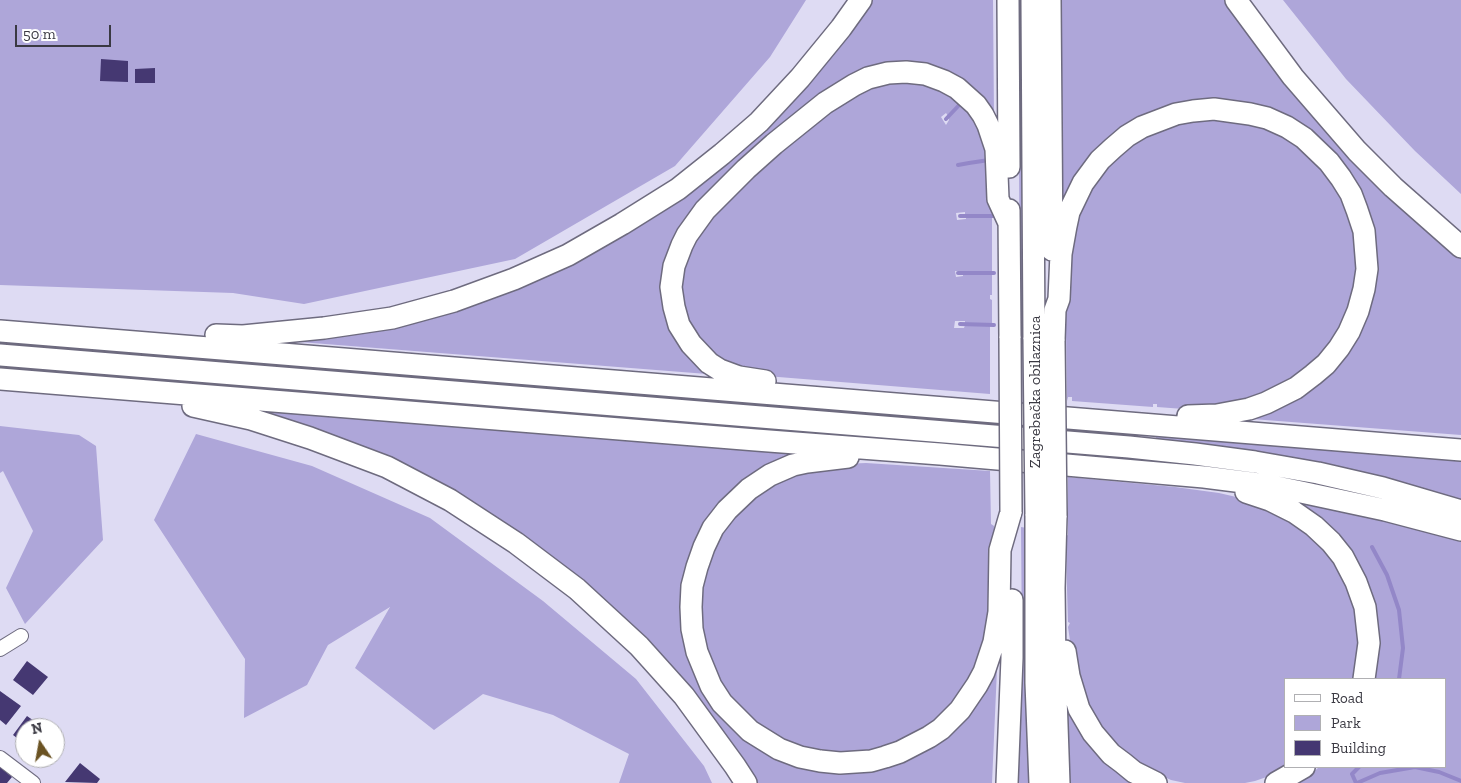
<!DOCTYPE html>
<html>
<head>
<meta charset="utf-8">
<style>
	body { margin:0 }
	#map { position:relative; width:1461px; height:783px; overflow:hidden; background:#dedbf3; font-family:"Zilla Slab",serif }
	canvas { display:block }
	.legend { position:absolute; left:1284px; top:678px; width:162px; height:90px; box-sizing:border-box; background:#fff; border:1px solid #b0b0b3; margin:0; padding:6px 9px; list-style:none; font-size:15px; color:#3a3942 }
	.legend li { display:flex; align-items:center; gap:10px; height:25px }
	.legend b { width:25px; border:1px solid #b0b0b3 }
	.north { position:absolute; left:15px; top:718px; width:50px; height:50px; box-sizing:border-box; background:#fff; border:1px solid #b0b0b3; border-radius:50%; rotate:348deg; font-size:14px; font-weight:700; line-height:20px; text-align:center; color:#3a3942 }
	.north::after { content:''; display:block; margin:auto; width:18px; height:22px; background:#6b5323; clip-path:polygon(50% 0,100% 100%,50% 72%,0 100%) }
	.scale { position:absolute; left:15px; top:25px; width:96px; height:22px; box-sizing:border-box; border:2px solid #3a3942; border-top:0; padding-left:6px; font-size:15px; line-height:18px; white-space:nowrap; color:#3a3942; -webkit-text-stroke:4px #fff; paint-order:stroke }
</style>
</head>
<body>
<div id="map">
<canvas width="1461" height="783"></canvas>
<ul class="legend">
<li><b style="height:6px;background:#fff"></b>Road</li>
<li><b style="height:14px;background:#aea6d9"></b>Park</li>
<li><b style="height:14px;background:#453872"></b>Building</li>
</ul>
<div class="north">N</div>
<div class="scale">50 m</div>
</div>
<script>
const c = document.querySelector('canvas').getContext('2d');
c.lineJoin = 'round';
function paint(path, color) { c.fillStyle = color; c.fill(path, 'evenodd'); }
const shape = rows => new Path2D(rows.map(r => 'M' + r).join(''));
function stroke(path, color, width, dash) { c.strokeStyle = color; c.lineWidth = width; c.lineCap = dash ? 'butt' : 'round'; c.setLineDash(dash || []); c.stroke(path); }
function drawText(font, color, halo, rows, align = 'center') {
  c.font = font + ' "Zilla Slab",serif'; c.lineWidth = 5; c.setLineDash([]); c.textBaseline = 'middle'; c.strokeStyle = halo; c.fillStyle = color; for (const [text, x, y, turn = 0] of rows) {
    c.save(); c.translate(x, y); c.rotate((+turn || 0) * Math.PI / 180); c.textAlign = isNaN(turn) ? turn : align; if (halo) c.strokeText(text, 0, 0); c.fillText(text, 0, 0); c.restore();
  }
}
paint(shape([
	[0,0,806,0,770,57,675,166,515,259,304,304,233,293,0,285],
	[869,0,993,0,994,118,960,80,841,82,666,259,707,374,287,341,369,329,669,203],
	[1018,0,1023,0,1025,326,1020,327],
	[1059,0,1229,0,1461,256,1461,435,1252,419,1272,412,1294,401,1319,384,1374,262,1307,131,1170,106,1060,206],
	[1283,0,1461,0,1461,194,1415,151,1346,79],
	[920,81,961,101,948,116,946,113,941,117,946,125,949,120,949,118,962,102,976,118,990,160,973,162,990,161,992,215,965,214,965,212,956,213,957,220,966,219,966,217,971,216,992,217,992,272,963,272,963,271,955,271,956,277,963,276,963,274,992,274,992,295,990,295,990,299,992,300,992,324,965,323,965,321,955,321,954,328,964,328,965,325,990,326,990,394,766,376,723,364,688,325,679,279,682,264,703,225,757,170,846,99,883,82],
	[1215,117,1276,131,1307,151,1342,195,1356,234,1357,277,1341,331,1305,373,1249,401,1184,409,1157,407,1157,404,1153,404,1153,407,1072,401,1072,397,1068,397,1067,401,1066,330,1064,329,1065,275,1080,205,1117,153,1165,125],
	[235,406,800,452,745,482,682,620,760,748,909,758,995,668,997,669,992,783,754,783,528,542],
	[0,426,79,435,96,446,103,540,25,624,6,588,33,531,3,471,0,473],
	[196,434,312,466,430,518,543,601,636,679,704,766,712,783,619,783,629,754,553,715,483,694,434,730,355,668,390,607,328,645,307,685,244,718,245,659,154,520],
	[1156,435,1461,460,1461,500,1368,474,1215,445,1156,440],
	[866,463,990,471,991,524,994,526,994,571,986,637,976,667,963,691,946,712,925,729,905,741,856,754,804,749,781,740,763,729,731,699,719,682,708,658,701,628,699,599,705,569,717,538,734,515,774,482,796,473,842,464],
	[1068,477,1175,487,1219,493,1245,499,1272,509,1321,544,1339,568,1352,596,1358,620,1360,646,1355,679,1285,679,1285,767,1278,773,1255,781,1245,783,1185,783,1171,780,1149,770,1129,757,1112,742,1086,705,1073,661,1068,627,1070,623,1068,622,1067,589,1066,536,1068,535],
	[1302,501,1353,511,1461,539,1461,783,1296,783,1307,778,1319,767,1445,767,1445,679,1373,679,1373,601,1299,503],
	[1021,527,1027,528,1032,783,1018,783,1020,724,1022,646],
	[1064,695,1134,783,1069,783]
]), '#aea6d9');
stroke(shape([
	[946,119,962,102],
	[958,165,969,163,989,160],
	[960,216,993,216],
	[958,273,994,273],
	[960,324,994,325],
	[1372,547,1387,575,1399,610,1403,648,1399,679],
	[1356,783,1352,774,1359,767],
	[1357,783,1380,773,1415,767,1439,772,1461,781]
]), '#9387c8', 4);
paint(shape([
	[101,59,128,61,128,82,100,81],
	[155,68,155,83,135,83,135,69],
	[27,661,48,677,33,695,13,680],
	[0,691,21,706,6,725,0,720],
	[27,716,44,728,25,728,25,744,13,735],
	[80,763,100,779,97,783,65,782],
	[0,767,12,777,7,783,0,783]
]), '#453872');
const minor = shape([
	[0,649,21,636],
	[0,758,33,783]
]);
const highway = shape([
	[1008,0,1009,167],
	[1032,0,1034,339],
	[1050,0,1052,250],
	[1236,0,1293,77,1357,151,1393,187,1461,247],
	[1009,210,1010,338],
	[0,331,1461,450],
	[216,335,243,336,324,328,392,318,454,301,514,279,568,255,622,224,678,189,722,154,759,122,800,78,841,28,861,0],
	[1054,341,1055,310,1059,299,1061,254,1066,226,1069,212,1083,183,1100,160,1113,148,1127,136,1142,127,1176,114,1193,111,1214,109,1250,114,1267,118,1287,127,1304,138,1329,162,1341,178,1351,194,1357,210,1364,231,1367,269,1364,289,1358,311,1349,332,1339,348,1326,364,1313,375,1296,388,1266,403,1249,409,1217,415,1188,416],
	[0,355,1129,447,1195,454,1255,462,1318,473,1383,488,1461,511],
	[0,379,756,440,940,454,1204,477,1267,485,1301,492,1385,510,1461,530],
	[765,381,739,377,720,370,709,363,691,344,679,325,674,307,671,287,674,266,682,245,687,235,705,210,746,169,774,144,825,103,854,85,868,78,888,73,906,72,925,74,944,81,957,88,976,105,983,115,988,125,996,149,998,199,1009,223],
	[193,406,251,419,310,438,387,467,450,500,516,543,577,589,639,646,684,696,735,766,746,783],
	[848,457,807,462,793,465,770,475,749,489,727,510,713,528,704,547,697,567,692,586,691,607,692,629,697,652,711,686,722,703,750,731,779,749,800,757,820,761,840,763,871,761,885,757,900,752,929,737,941,729,960,710,977,685,984,672,994,642,999,612,1000,550,1011,512],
	[1246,492,1270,500,1294,512,1314,526,1331,542,1343,557,1356,582,1365,607,1369,643,1364,679],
	[1036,514,1036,683,1040,783],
	[1056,516,1054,588,1055,667,1059,783],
	[1065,651,1069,676,1079,709,1093,733,1111,754,1123,763,1134,772,1156,783],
	[1007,783,1012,658,1012,600],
	[1276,783,1304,767]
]);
stroke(minor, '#6e6b7f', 16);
stroke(highway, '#6e6b7f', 24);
stroke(minor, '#fff', 14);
stroke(highway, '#fff', 21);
const highwayBridge = shape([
	[1010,338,1011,512],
	[1034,339,1036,514],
	[1054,341,1056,516]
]);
stroke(highwayBridge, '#6e6b7f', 24, []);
stroke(highwayBridge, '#fff', 21);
drawText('16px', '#3a3942', '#fff', [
	["Zagrebačka obilaznica",1035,392,-90]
]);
</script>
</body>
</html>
